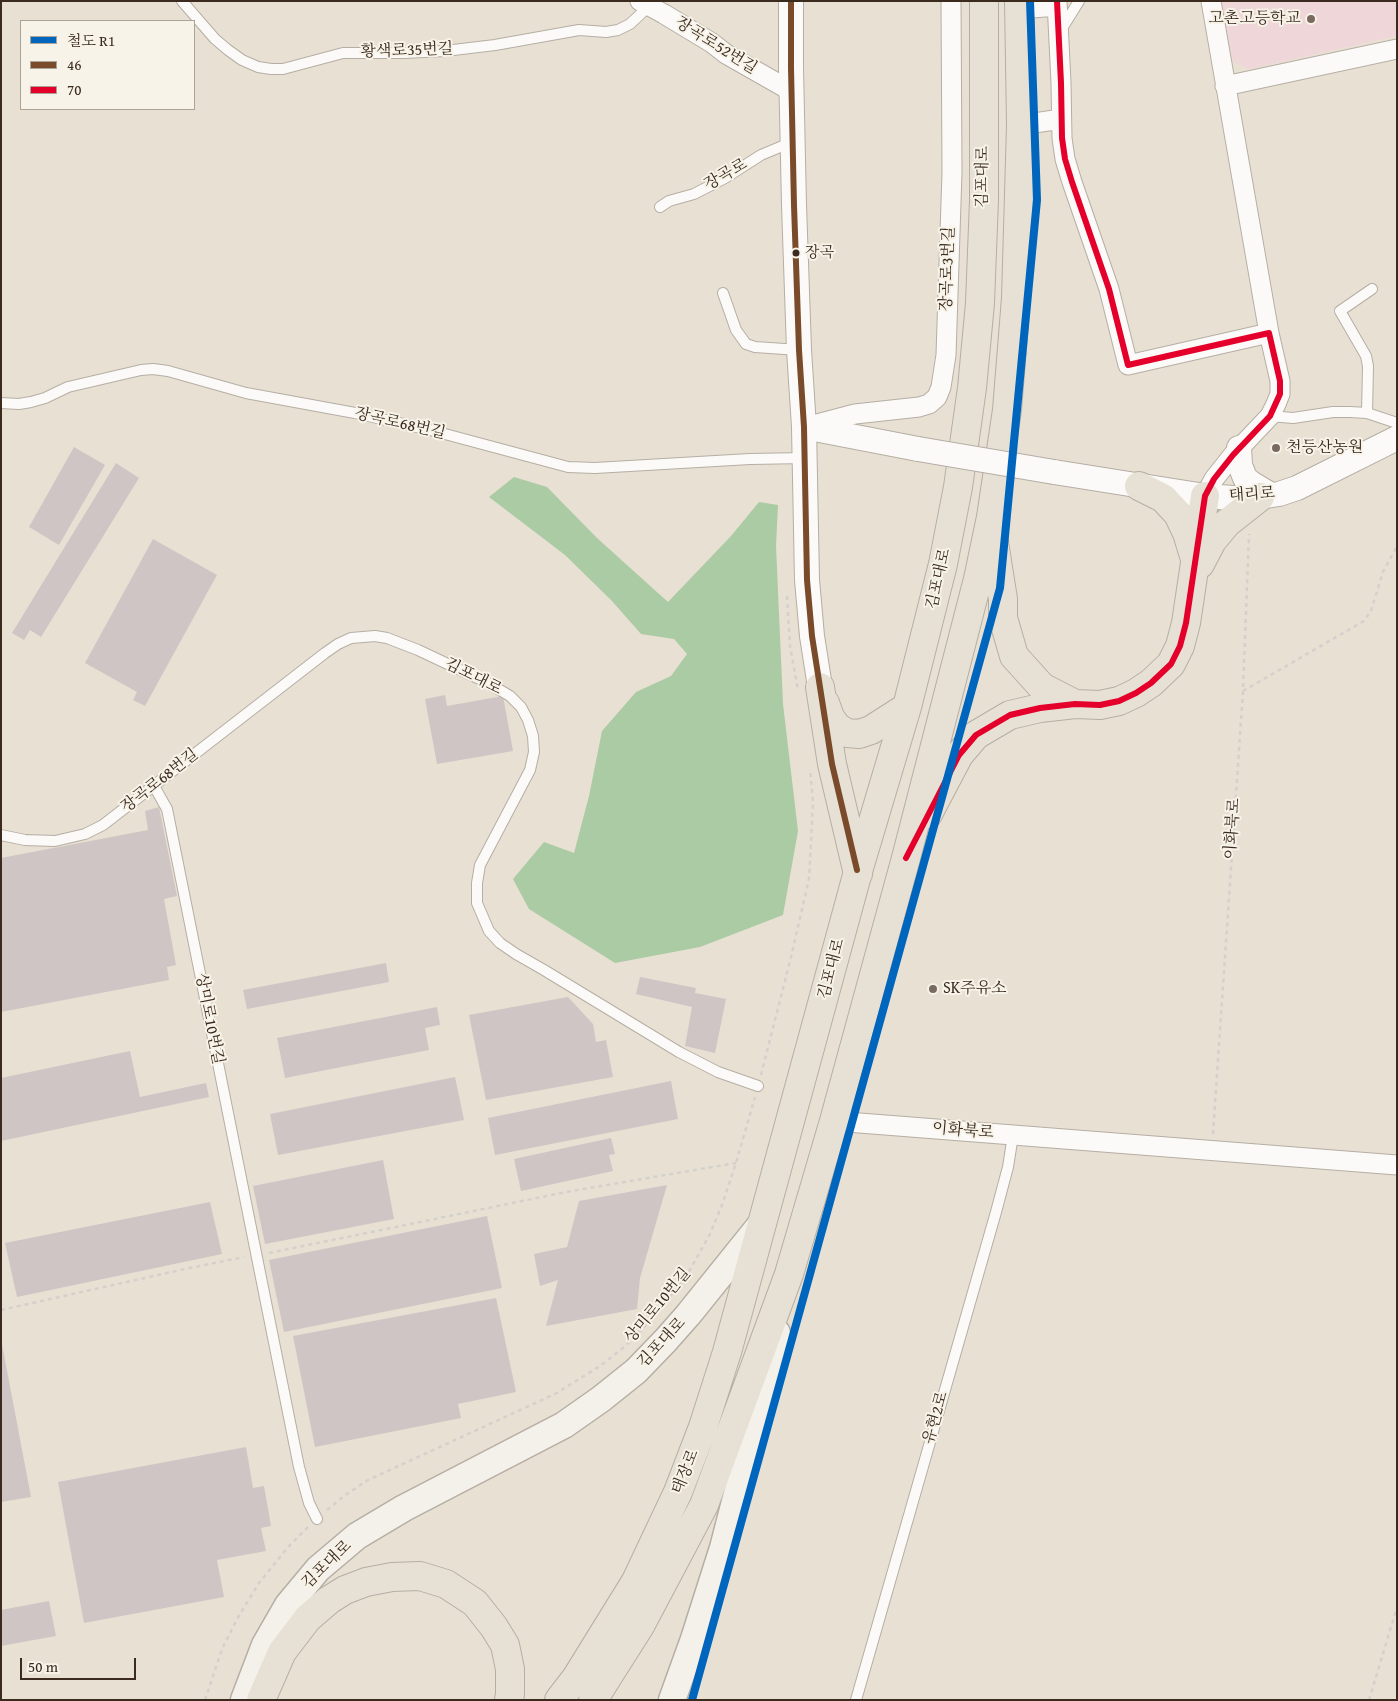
<!DOCTYPE html>
<html>
<head>
<meta charset="utf-8">
<style>
	body { margin:0 }
	#map { position:relative; width:1398px; height:1701px; overflow:hidden; background:#e8e0d2; font-family:"Gentium Book Plus","Noto Serif KR",serif }
	canvas { display:block }
	.frame { position:absolute; inset:0; border:2px solid #3b2a1e; pointer-events:none }
	.legend { position:absolute; left:20px; top:20px; width:175px; height:90px; box-sizing:border-box; background:#f7f3e8; border:1px solid #aca397; margin:0; padding:6px 9px; list-style:none; font-size:15px; color:#3b2a1e }
	.legend li { display:flex; align-items:center; gap:10px; height:25px }
	.legend b { width:25px; border:1px solid #aca397 }
	.scale { position:absolute; left:20px; top:1658px; width:116px; height:22px; box-sizing:border-box; border:2px solid #3b2a1e; border-top:0; padding-left:6px; font-size:15px; line-height:18px; white-space:nowrap; color:#3b2a1e; -webkit-text-stroke:4px #f7f3e8; paint-order:stroke }
</style>
</head>
<body>
<div id="map">
<canvas width="1398" height="1701"></canvas>
<div class="frame"></div>
<ul class="legend">
<li><b style="height:6px;background:#0065bd"></b>철도 R1</li>
<li><b style="height:6px;background:#7a4b2a"></b>46</li>
<li><b style="height:6px;background:#e4002b"></b>70</li>
</ul>
<div class="scale">50 m</div>
</div>
<script>
const c = document.querySelector('canvas').getContext('2d');
c.lineJoin = 'round';
function paint(path, color) { c.fillStyle = color; c.fill(path, 'evenodd'); }
const shape = rows => new Path2D(rows.map(r => 'M' + r).join(''));
function stroke(path, color, width, dash) { c.strokeStyle = color; c.lineWidth = width; c.lineCap = dash ? 'butt' : 'round'; c.setLineDash(dash || []); c.stroke(path); }
function drawText(font, color, halo, rows, align = 'center') {
  c.font = font + ' "Gentium Book Plus","Noto Serif KR",serif'; c.lineWidth = 4; c.setLineDash([]); c.textBaseline = 'middle'; c.strokeStyle = halo; c.fillStyle = color; for (const [text, x, y, turn = 0] of rows) {
    c.save(); c.translate(x, y); c.rotate((+turn || 0) * Math.PI / 180); c.textAlign = isNaN(turn) ? turn : align; if (halo) c.strokeText(text, 0, 0); c.fillText(text, 0, 0); c.restore();
  }
}
paint(shape([
	[1221,1,1397,1,1397,36,1249,69,1233,62]
]), '#efd7d9');
paint(shape([
	[514,477,547,487,597,538,668,602,731,536,759,502,778,505,776,546,783,704,798,831,783,915,700,947,615,963,529,909,513,879,544,842,574,853,589,796,602,731,636,692,671,676,687,654,674,639,641,634,612,601,565,555,489,497]
]), '#aacba3');
paint(shape([
	[74,447,105,465,59,545,29,527],
	[116,463,139,478,41,637,30,630,24,640,12,633],
	[153,539,217,575,145,706,133,700,137,692,85,663],
	[445,695,447,706,503,696,513,751,437,764,425,699],
	[159,807,177,896,164,899,176,965,167,967,169,980,1,1012,1,858,148,830,145,811],
	[386,963,389,982,247,1009,243,990],
	[640,977,696,988,695,993,726,999,715,1053,685,1046,692,1007,636,994],
	[568,997,593,1024,596,1042,606,1040,613,1077,486,1100,469,1015],
	[437,1007,440,1025,425,1028,429,1050,285,1078,277,1038],
	[130,1051,140,1097,206,1083,209,1097,1,1141,1,1078],
	[455,1077,464,1120,278,1155,270,1114],
	[671,1081,678,1119,495,1155,488,1118],
	[611,1138,615,1154,609,1155,613,1171,521,1191,514,1159],
	[383,1160,394,1219,265,1244,253,1186],
	[667,1185,640,1278,637,1309,546,1326,558,1280,540,1286,534,1254,567,1247,579,1201],
	[210,1202,222,1254,17,1297,5,1243],
	[487,1216,502,1288,284,1332,269,1260],
	[496,1298,516,1392,458,1404,461,1418,315,1447,293,1336],
	[1,1339,31,1497,1,1502],
	[246,1447,253,1488,264,1486,271,1526,261,1528,266,1551,217,1560,224,1597,84,1623,58,1482],
	[49,1601,56,1636,1,1646,1,1610]
]), '#d0c5c5');
const service = shape([
	[182,1,215,39,228,50,242,60,258,67,271,69,283,69,343,53,404,53,445,51,495,45,579,30,606,32,618,30,630,24,649,6],
	[1061,30,1079,1],
	[660,207,669,201,694,194,725,178,761,155,792,142],
	[723,293,736,330,746,344,755,347,799,350],
	[1,403,19,404,31,402,45,398,68,387,141,370,153,369,168,371,246,393,355,413,430,430,568,467,595,468,750,459,805,458],
	[1367,413,1368,366,1366,356,1340,311,1372,289],
	[1270,416,1293,418,1333,412,1350,412,1367,413,1397,423],
	[154,786,167,809,299,1467,309,1503,317,1519],
	[1,835,25,840,55,841,85,834,103,825,325,653,338,644,351,638,375,636,387,638,418,650,488,683,510,696,521,707,528,720,533,736,534,752,530,770,480,865,477,883,477,903,489,931,500,943,516,954,544,970,679,1052,718,1072,758,1086],
	[856,1700,996,1212,1008,1167,1013,1135]
]);
const minor = shape([
	[640,1,664,14,712,43,726,54,791,91],
	[1057,1,1061,83,1062,138,1065,159,1072,182,1109,289,1128,365,1269,333,1280,381,1280,394,1276,404,1270,416,1233,455,1214,479,1205,496],
	[1211,1,1269,333],
	[1020,9,1057,6],
	[1225,86,1397,49],
	[1021,125,1061,119],
	[806,427,855,414,919,407,929,404,937,397,941,387,946,355,952,172,951,1],
	[834,1121,1397,1165]
]);
const tertiary = shape([
	[791,1,791,68,794,205,799,350,804,427,807,580,812,636,820,687],
	[804,427,918,449],
	[1239,448,1240,465,1245,478,1251,483,1271,495],
	[1054,472,1205,496,1233,498,1260,497,1279,494,1297,488,1397,438]
]);
const secondary = shape([
	[244,1700,265,1645,288,1605,318,1569,357,1536,404,1508,564,1425,601,1399,636,1371,665,1341,688,1315,762,1223],
	[672,1700,694,1639,723,1548,766,1381,777,1333]
]);
const primary = shape([
	[1139,486,1163,498,1178,514,1187,533,1194,556],
	[993,536,1003,599,1003,618,1014,656,1042,687,1075,704],
	[1200,564,1212,541,1227,523,1260,497],
	[820,687,832,764,858,874],
	[825,703,830,717,837,727,847,733,859,734,871,730,907,707],
	[928,814,959,755,976,735,1010,715,1040,708,1075,704,1100,705,1119,701,1136,693,1151,683,1171,664,1180,646,1186,623,1205,496],
	[261,1700,282,1652,308,1618,329,1600,345,1590,366,1582,392,1577,420,1576,446,1584,475,1603,494,1627,505,1645,510,1669,510,1694,509,1700],
	[559,1700,576,1678,636,1581,678,1492,703,1427,727,1352,859,868,907,707,943,564,958,487,972,388,980,303,984,200,984,1],
	[593,1700,640,1626,704,1505,789,1274,834,1121,906,858,978,579,991,517,1007,410,1016,298,1021,125,1019,1]
]);
stroke(service, '#b5aea4', 12);
stroke(minor, '#b5aea4', 21);
stroke(tertiary, '#b5aea4', 26);
stroke(secondary, '#b5aea4', 29);
stroke(primary, '#b5aea4', 30);
stroke(shape([
	[787,596,790,646,798,690],
	[1243,691,1364,621,1371,611,1383,572,1397,546],
	[761,1075,791,957,809,879,813,802,810,769],
	[1213,1134,1243,691,1249,534],
	[269,1253,566,1192,736,1163],
	[1,1310,185,1269,244,1257],
	[327,1510,344,1496,368,1480,555,1394,600,1366,623,1348,647,1324,686,1277,710,1234,722,1205,736,1163,755,1097],
	[205,1700,222,1649,237,1619,259,1583,288,1547,308,1527],
	[1369,1700,1397,1607]
]), '#d4d1cd', 2.5, [4, 4]);
stroke(service, '#fcfaf8', 10);
stroke(minor, '#fcfaf8', 19);
stroke(tertiary, '#fcfaf8', 24);
stroke(secondary, '#f4f0ea', 26);
stroke(primary, '#e7e1d5', 28);
const tertiaryBridge = shape([
	[918,449,1054,472]
]);
stroke(tertiaryBridge, '#b5aea4', 26, []);
stroke(tertiaryBridge, '#fcfaf8', 24);
stroke(shape([
	[791,1,791,68,794,205,799,350,804,427,807,580,812,636,832,764,857,870]
]), '#7a4b2a', 6);
stroke(shape([
	[906,858,959,755,976,735,1010,715,1040,708,1075,704,1100,705,1119,701,1136,693,1151,683,1171,664,1180,646,1186,623,1205,496,1214,479,1233,455,1270,416,1280,394,1280,381,1269,333,1128,365,1109,289,1072,182,1065,159,1062,138,1061,83,1057,1]
]), '#e4002b', 6);
stroke(shape([
	[692,1700,1000,588,1037,200,1030,1]
]), '#0065bd', 8);
for (const [x, y, r, color] of [
	[1311,19,5,"#786a5d"],
	[796,253,4.5,"#3b2a1e"],
	[1276,448,5,"#786a5d"],
	[933,989,5,"#786a5d"]
]) { const dot = new Path2D(); dot.arc(x, y, r, 0, 2 * Math.PI); c.fillStyle = color; c.fill(dot); stroke(dot, '#f7f3e8', 2); }
drawText('15px', '#3b2a1e', '#f7f3e8', [
	["장곡",805,253]
], 'left');
drawText('16px', '#3b2a1e', '#f7f3e8', [
	["고촌고등학교",1301,19,"right"],
	["천등산농원",1286,448],
	["SK주유소",943,989]
], 'left');
drawText('16px', '#3b2a1e', '#f7f3e8', [
	["장곡로52번길",716,46,32],
	["황색로35번길",407,51,-2],
	["장곡로",726,175,-30],
	["김포대로",983,177,-89],
	["장곡로3번길",948,269,-88],
	["장곡로68번길",400,424,13],
	["태리로",1252,495,-4],
	["김포대로",939,579,-77],
	["김포대로",473,677,27],
	["장곡로68번길",160,781,-38],
	["이화북로",1233,829,-86],
	["김포대로",832,969,-75],
	["상미로10번길",209,1019,79],
	["이화북로",963,1131,5],
	["상미로10번길",658,1306,-50],
	["김포대로",662,1343,-47],
	["유현2로",936,1418,-74],
	["태장로",686,1472,-68],
	["김포대로",327,1565,-44]
]);
</script>
</body>
</html>
